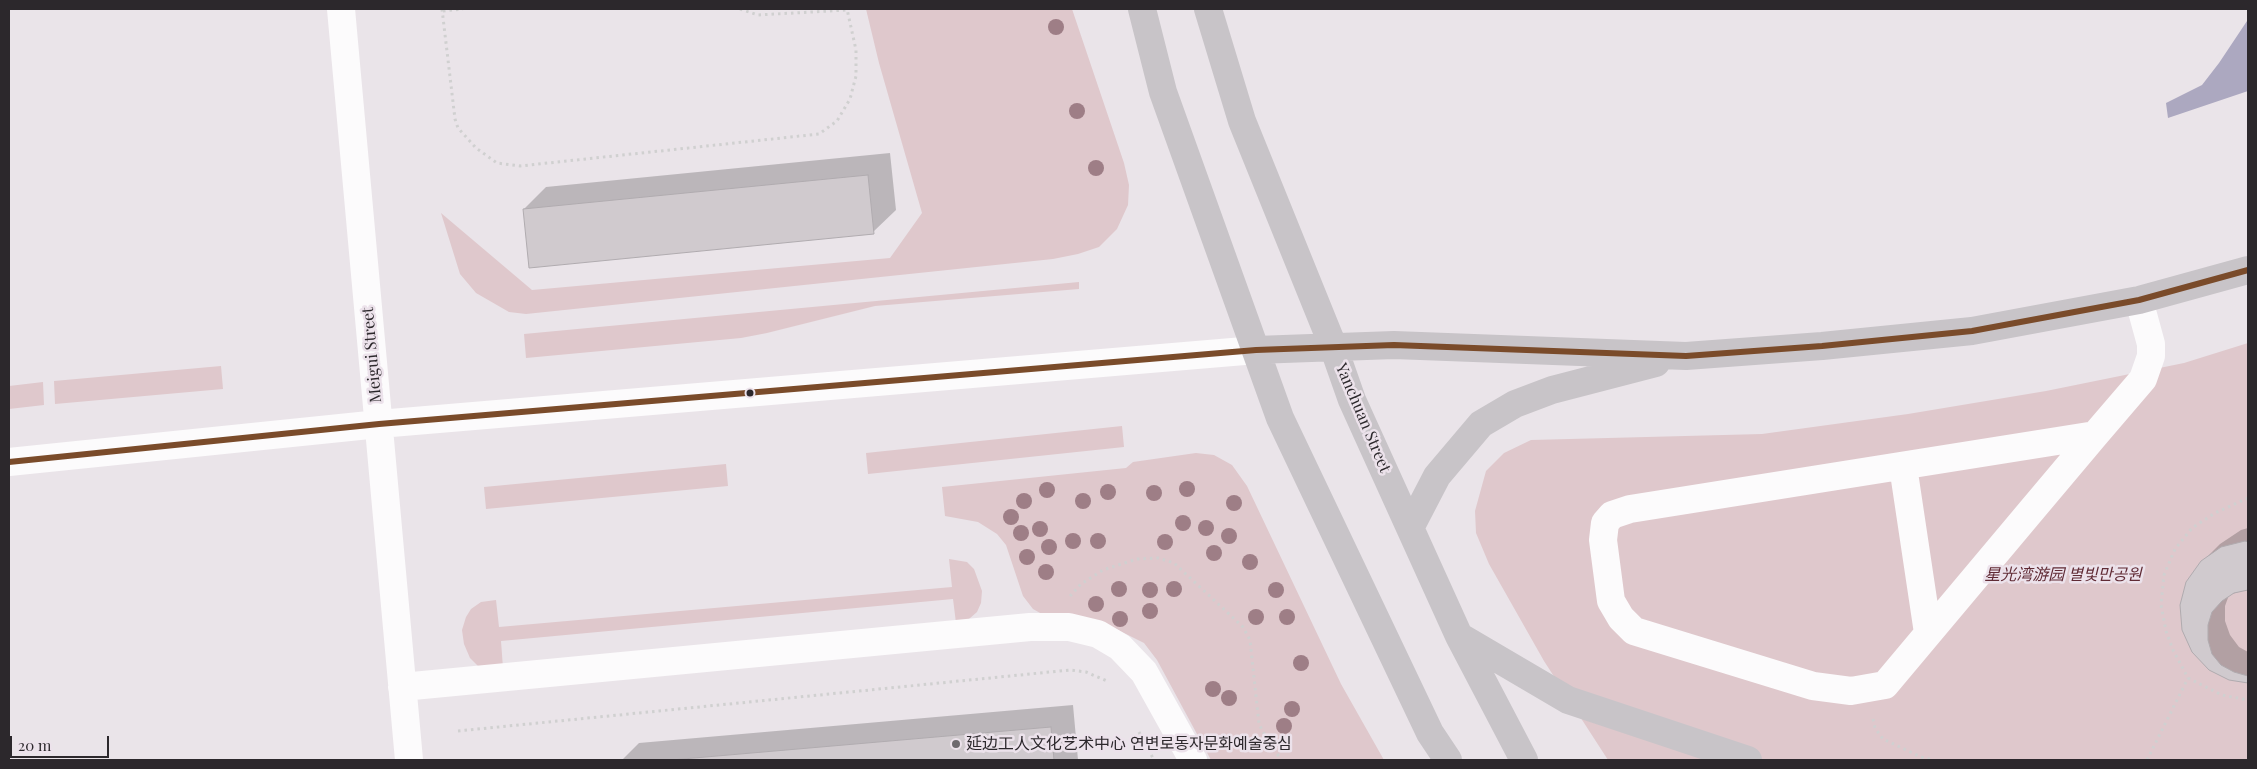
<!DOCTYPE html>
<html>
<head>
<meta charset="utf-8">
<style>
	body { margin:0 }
	#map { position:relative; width:2257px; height:769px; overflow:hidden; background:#eae4e9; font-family:"Playfair Display",serif }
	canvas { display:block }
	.frame { position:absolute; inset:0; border:10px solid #2c282c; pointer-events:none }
	.scale { position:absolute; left:10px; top:736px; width:99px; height:22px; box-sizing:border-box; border:2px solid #2c282c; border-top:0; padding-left:6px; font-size:15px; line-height:18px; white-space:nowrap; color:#2c282c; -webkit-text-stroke:4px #ece2eb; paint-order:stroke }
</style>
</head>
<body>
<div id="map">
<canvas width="2257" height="769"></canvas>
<div class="frame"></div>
<div class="scale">20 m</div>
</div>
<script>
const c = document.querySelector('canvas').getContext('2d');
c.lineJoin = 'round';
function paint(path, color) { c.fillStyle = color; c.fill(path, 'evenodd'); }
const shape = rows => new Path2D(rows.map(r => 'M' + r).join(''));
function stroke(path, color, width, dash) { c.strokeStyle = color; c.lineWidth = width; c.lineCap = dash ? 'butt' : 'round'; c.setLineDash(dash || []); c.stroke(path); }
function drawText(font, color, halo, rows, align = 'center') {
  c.font = font + ' "Playfair Display","Noto Sans SC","Noto Sans KR",serif'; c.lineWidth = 5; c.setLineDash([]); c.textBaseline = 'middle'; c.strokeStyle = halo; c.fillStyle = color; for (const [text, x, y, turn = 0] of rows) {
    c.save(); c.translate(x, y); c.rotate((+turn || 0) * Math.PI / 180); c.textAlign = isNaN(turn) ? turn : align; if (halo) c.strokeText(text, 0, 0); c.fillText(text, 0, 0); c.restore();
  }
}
paint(shape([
	[866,9,1072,9,1124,163,1129,185,1128,205,1117,229,1099,247,1078,254,1053,259,526,314,509,312,476,293,460,274,441,213,532,290,890,258,922,213,879,63],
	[1079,282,1079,289,875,306,767,333,741,338,526,358,524,334],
	[2248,343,2248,760,1608,760,1544,661,1489,564,1476,533,1475,511,1486,471,1504,453,1531,440,1762,434,1908,414,2046,391,2184,363],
	[221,366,223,389,55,404,54,381],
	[43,382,44,405,9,409,9,386],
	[1122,426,1124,447,868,474,866,453],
	[1196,453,1214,455,1232,465,1247,486,1341,684,1384,760,1211,760,1157,660,1144,643,1116,629,1049,618,1033,609,1023,596,1006,545,997,534,978,522,945,516,942,487,1126,468,1133,462],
	[726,464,728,486,486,509,484,487],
	[949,559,967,562,974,569,982,591,981,603,977,612,969,619,956,623,953,599,501,641,503,668,478,666,470,658,464,644,462,630,466,617,471,609,481,602,496,600,499,627,952,587]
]), '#dfc8cc');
paint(shape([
	[2247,21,2248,22,2248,91,2168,118,2166,103,2202,85,2219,63]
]), '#aca8c0');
paint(shape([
	[890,153,896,210,873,232,524,209,546,187],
	[2248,528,2248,589,2229,595,2225,606,2225,621,2230,635,2239,647,2248,652,2248,682,2229,679,2210,669,2202,562,2220,544,2241,530],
	[1073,705,1078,760,622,760,639,743]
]), '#0003');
const building = shape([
	[868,175,874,234,529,268,523,209,868,175],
	[2245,541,2248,542,2248,590,2234,593,2222,601,2212,612,2208,625,2208,640,2212,654,2221,665,2234,672,2248,676,2248,683,2229,680,2209,670,2192,652,2182,630,2180,605,2186,582,2201,561,2221,547,2245,541],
	[1051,727,1054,760,671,760,1051,727]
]);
paint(building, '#d0cace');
stroke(building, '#b0abaf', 1);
stroke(shape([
	[442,9,455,119,458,128,476,148,497,163,520,166,819,134,837,121,850,99,856,76,856,50,847,9],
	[740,9,758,15,847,10],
	[443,11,463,9],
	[2248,498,2215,513,2192,528,2175,549,2164,575,2161,605,2166,631,2173,650,2188,678,2222,695,2248,700],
	[1070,596,1081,584,1103,570,1137,559,1158,558,1174,563,1243,627,1250,640,1259,724,1270,745,1282,760],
	[1873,719,1875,728,1883,739,1921,757,1933,760],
	[458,731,1070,670,1086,672,1107,681],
	[1139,732,1154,760],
	[2147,760,2188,678]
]), '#d0d0d0', 3, [2.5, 4]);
stroke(shape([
	[341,9,409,760],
	[2095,435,1630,509,1612,515,1605,523,1603,540,1611,601,1621,618,1634,631,1813,686,1851,691,1885,685,2031,511,2095,435,2143,379,2151,356,2151,344,2139,300],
	[9,462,379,424,1256,350],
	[1903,466,1928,633],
	[402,687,1030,627,1069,627,1098,634,1120,647,1144,672,1193,760]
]), '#fcfbfc', 28);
stroke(shape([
	[1142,9,1163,92,1280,418,1430,733,1448,760],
	[1208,9,1242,121,1333,346,1352,400,1459,636,1524,760],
	[1256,350,1394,345,1686,356,1822,346,1972,331,2139,300,2248,270],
	[1410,528,1437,476,1481,424,1515,404,1552,390,1656,363],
	[1459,636,1568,700,1748,760]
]), '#c8c4c8', 28);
stroke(shape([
	[9,462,379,424,1256,350,1394,345,1686,356,1822,346,1972,331,2139,300,2248,270]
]), '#7a4b2a', 6);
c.fillStyle = '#9e7e86';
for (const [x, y] of [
	[1056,27],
	[1077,111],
	[1096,168],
	[1187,489],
	[1047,490],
	[1108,492],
	[1154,493],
	[1024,501],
	[1083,501],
	[1234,503],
	[1011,517],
	[1183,523],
	[1206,528],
	[1040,529],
	[1021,533],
	[1229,536],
	[1073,541],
	[1098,541],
	[1165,542],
	[1049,547],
	[1214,553],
	[1027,557],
	[1250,562],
	[1046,572],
	[1119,589],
	[1174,589],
	[1150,590],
	[1276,590],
	[1096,604],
	[1150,611],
	[1256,617],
	[1287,617],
	[1120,619],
	[1301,663],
	[1213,689],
	[1229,698],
	[1292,709],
	[1284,726]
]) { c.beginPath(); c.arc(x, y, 8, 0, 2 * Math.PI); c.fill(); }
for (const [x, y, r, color] of [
	[750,393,4.5,"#2c282c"],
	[956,744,5,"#6e6a6e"]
]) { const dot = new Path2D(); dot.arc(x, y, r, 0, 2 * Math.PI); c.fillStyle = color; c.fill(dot); stroke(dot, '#ece2eb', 2); }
drawText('16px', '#2c282c', '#ece2eb', [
	["Meigui Street",372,355,-95],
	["Yanchuan Street",1363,418,67]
]);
drawText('italic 16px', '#602b35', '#ece2eb', [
	["星光湾游园 별빛만공원",2063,575]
]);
drawText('16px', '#2c282c', '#ece2eb', [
	["延边工人文化艺术中心 연변로동자문화예술중심",966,744]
], 'left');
</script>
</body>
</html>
